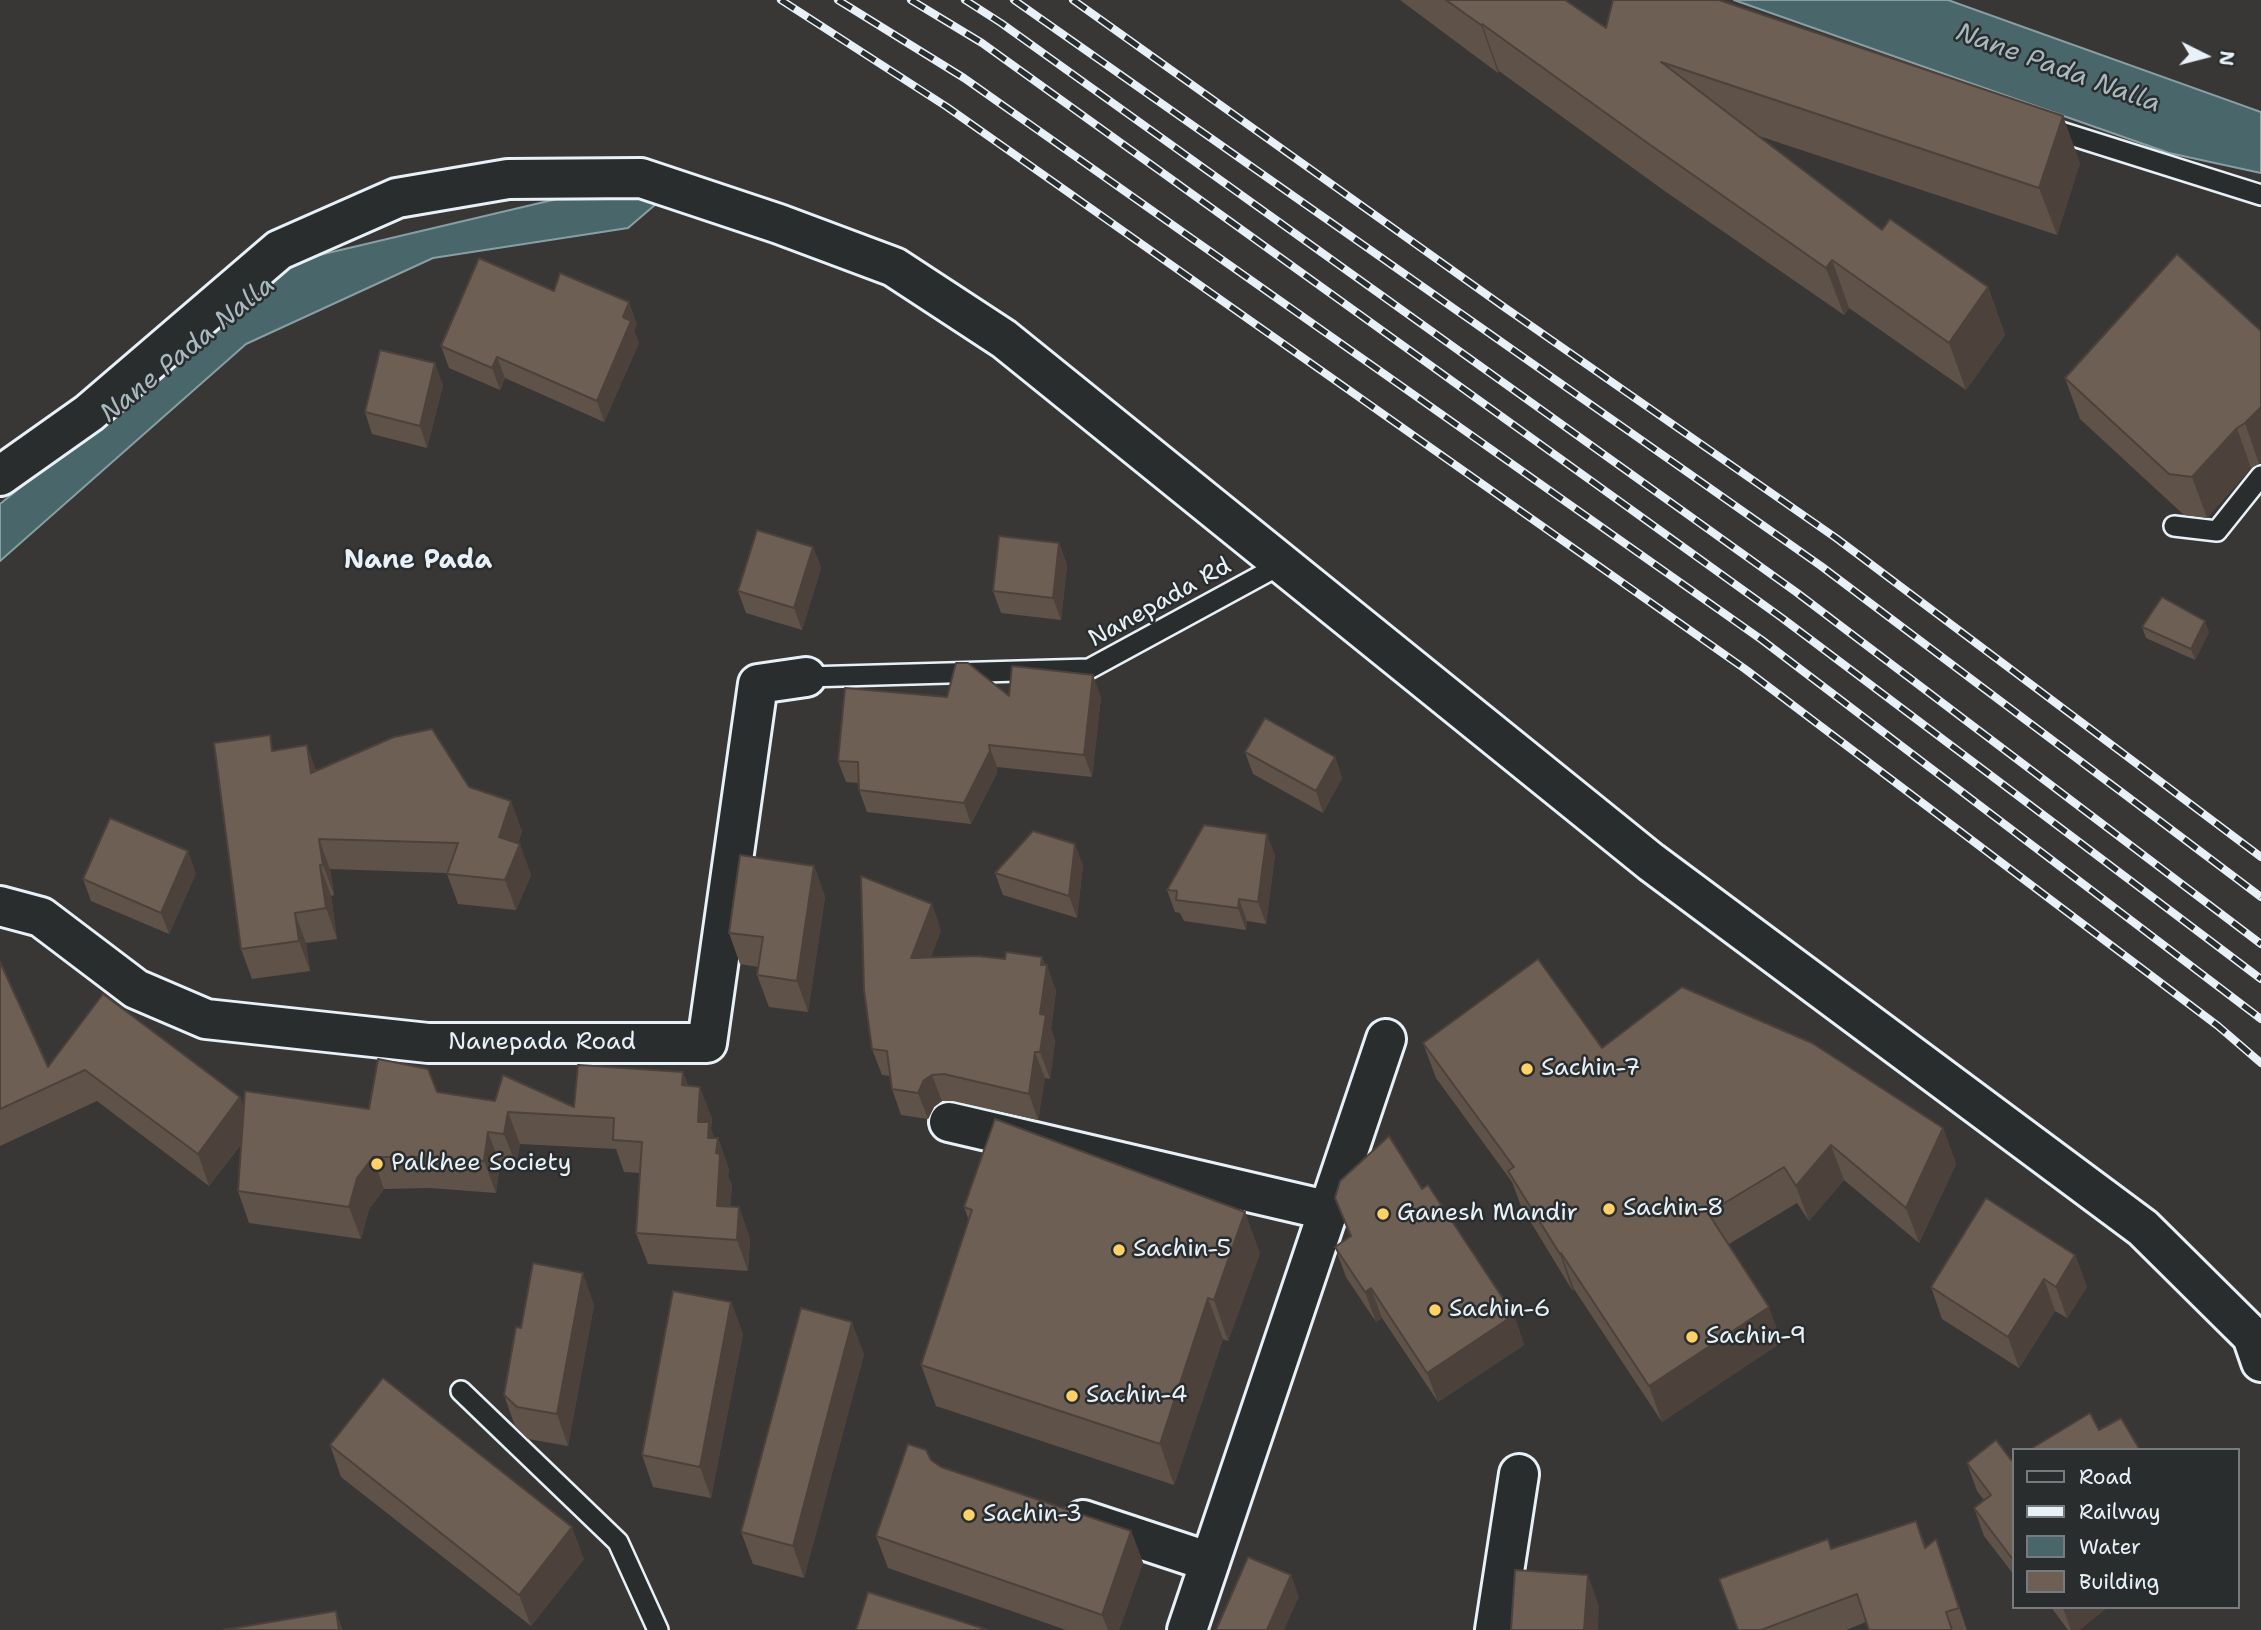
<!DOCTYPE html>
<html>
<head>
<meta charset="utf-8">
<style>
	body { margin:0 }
	#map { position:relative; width:2261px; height:1630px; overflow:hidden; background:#383736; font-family:"Shantell Sans",sans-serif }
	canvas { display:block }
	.legend { position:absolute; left:2012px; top:1448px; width:228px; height:161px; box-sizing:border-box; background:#2a2d2e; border:2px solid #767b7f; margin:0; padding:9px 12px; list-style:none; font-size:21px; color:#e8f1f8 }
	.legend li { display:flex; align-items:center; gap:14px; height:35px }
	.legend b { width:35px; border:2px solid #767b7f }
	.north { position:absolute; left:2170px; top:21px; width:70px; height:70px; -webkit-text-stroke:5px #2a2d2e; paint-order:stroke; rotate:96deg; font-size:19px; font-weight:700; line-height:28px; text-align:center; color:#e8f1f8 }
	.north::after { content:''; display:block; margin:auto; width:24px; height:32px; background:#e8f1f8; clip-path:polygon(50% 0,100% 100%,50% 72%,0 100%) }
</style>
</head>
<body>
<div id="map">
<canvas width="2261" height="1630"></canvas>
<ul class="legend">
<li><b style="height:9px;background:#2a2d2e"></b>Road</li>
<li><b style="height:9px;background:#e8f1f8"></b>Railway</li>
<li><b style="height:19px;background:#49676b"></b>Water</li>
<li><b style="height:19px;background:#6e5f54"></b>Building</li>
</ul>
<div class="north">N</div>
</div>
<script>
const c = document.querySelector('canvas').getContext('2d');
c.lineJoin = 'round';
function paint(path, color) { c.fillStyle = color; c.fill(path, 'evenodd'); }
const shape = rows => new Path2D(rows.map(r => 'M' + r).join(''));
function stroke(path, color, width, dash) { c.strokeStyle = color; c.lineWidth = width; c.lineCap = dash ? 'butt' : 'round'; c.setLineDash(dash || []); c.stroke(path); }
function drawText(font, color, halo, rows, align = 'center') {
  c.font = font + ' "Shantell Sans",sans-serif'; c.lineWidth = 5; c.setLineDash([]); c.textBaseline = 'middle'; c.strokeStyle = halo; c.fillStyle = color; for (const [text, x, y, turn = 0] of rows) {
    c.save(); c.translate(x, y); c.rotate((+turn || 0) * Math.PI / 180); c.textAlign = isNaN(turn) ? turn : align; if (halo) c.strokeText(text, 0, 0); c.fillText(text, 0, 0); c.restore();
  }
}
const water = shape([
	[1734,0,1948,0,2261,112,2261,173,2169,153,1734,0],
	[612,186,656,204,628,228,433,258,246,344,0,561,0,504,298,260,612,186]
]);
paint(water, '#49676b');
stroke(water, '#899ea3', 2);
const lane = shape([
	[2045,127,2261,195],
	[2174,526,2217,531,2261,476],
	[806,677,1089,669,1282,564],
	[461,1391,618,1542,658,1630]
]);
const street = shape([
	[0,476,89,413,279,250,397,198,508,179,641,178,779,224,894,267,1004,339,1651,862,2143,1228,2252,1336,2261,1362],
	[0,906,41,917,136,989,206,1019,428,1043,707,1043,758,684,806,677],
	[949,1122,1330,1211],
	[1083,1520,1210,1562],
	[1187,1630,1386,1039],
	[1495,1630,1519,1474]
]);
stroke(lane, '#e8f1f8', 24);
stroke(street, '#e8f1f8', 44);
stroke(lane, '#2a2d2e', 19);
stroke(street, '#2a2d2e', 38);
const rail = shape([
	[781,0,947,107,1745,669,2218,1026,2261,1063],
	[838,0,964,78,1762,640,2261,1019],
	[911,0,982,43,1782,618,2261,979],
	[965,0,1001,23,1796,592,2261,944],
	[1014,0,1821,566,2261,897],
	[1073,0,1504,307,1836,538,2261,857]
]);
stroke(rail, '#e8f1f8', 8);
stroke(rail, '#2a2d2e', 5, [16]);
paint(shape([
	[1400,0,1565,0,1606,28,2080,163,2057,235,1759,136,1882,230,1988,287,2005,335,1966,390,1849,308,1844,315,1666,192,1499,71,1498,73],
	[554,291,637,324,634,330,639,343,604,422,505,378,500,390,449,368,441,346],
	[2261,331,2259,464,2251,468,2207,518,2184,515,2080,419,2065,378],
	[443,385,427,448,372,434,365,412],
	[1059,543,1067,565,1061,620,1001,613,993,591],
	[813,547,821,568,802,630,746,613,738,591],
	[2142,627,2209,632,2195,660,2146,638],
	[1009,696,1101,697,1092,777,997,767,997,773,971,824,867,812,859,790,859,783,846,782,838,761,947,697],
	[275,750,316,770,469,787,522,831,518,843,531,875,516,910,458,904,447,874,447,873,330,869,334,895,331,896,337,939,306,943,310,971,252,979,241,949],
	[1245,752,1335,757,1342,778,1323,813,1253,774],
	[1275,855,1266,924,1247,921,1246,930,1184,921,1180,913,1175,912,1167,890],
	[1083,865,1077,918,1003,895,995,873],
	[814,866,825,897,808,1012,769,1007,757,975,758,967,740,964,729,933],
	[196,873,169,934,91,901,83,879],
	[941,930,931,957,1005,959,1042,957,1056,991,1051,1029,1055,1041,1050,1079,1045,1078,1038,1120,953,1101,942,1101,934,1107,928,1119,901,1115,892,1089,890,1076,882,1075,872,1049],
	[0,962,48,1067,103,994,240,1097,244,1108,369,1109,437,1092,495,1101,574,1107,683,1072,688,1086,712,1118,711,1129,714,1138,718,1138,729,1170,728,1176,732,1185,730,1207,739,1207,750,1239,748,1271,648,1264,636,1233,640,1173,624,1172,616,1149,520,1144,516,1165,500,1164,496,1193,430,1188,384,1189,369,1209,361,1239,249,1223,238,1191,242,1143,209,1186,97,1101,0,1146],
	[1423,1043,1602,1048,1943,1128,1956,1164,1919,1243,1844,1180,1809,1221,1797,1203,1729,1244,1782,1342,1662,1422,1574,1289,1572,1290,1521,1206,1512,1182,1436,1078],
	[1422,1189,1514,1315,1524,1345,1438,1402,1382,1318,1376,1322,1346,1277,1335,1247,1350,1237,1335,1198],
	[964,1207,1260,1253,1228,1341,1223,1339,1174,1485,936,1406,921,1365,969,1221],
	[2075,1255,2087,1287,2067,1318,2055,1311,2019,1368,1942,1319,1931,1287],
	[731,1302,743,1334,711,1498,653,1487,642,1455],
	[594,1305,568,1446,528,1439,515,1426,504,1395],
	[864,1354,804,1578,753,1564,741,1532],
	[330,1445,584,1559,531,1626,341,1477],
	[2014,1459,2014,1575,1984,1536,1974,1508,1984,1500,1977,1491,1967,1463,2011,1460],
	[931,1460,941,1467,1131,1531,1143,1563,1119,1630,1066,1630,888,1568,876,1536],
	[1916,1521,1926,1547,1936,1539,1967,1630,1869,1630,1866,1622,1846,1630,1738,1630,1831,1549],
	[2051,1607,2108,1607,2079,1630,2068,1630]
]), '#5f5248');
paint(shape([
	[1482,24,1499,71,1498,73,1481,25],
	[2063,116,2080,163,2057,235,2039,188],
	[1832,260,1849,308,1844,315,1826,268],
	[1988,287,2005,335,1966,390,1949,343],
	[629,302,637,324,634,330,639,343,604,422,597,401,623,317],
	[497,357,505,378,500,390,492,368],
	[435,363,443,385,427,448,420,426],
	[2261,407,2261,463,2259,464,2245,423],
	[2237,428,2251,468,2207,518,2192,477],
	[1059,543,1067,565,1061,620,1053,598],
	[813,547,821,568,802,630,794,608],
	[2205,621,2209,632,2195,660,2191,649],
	[1093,675,1101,697,1092,777,1084,755],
	[307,745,318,776,311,773],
	[989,745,997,767,997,773,971,824,964,803],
	[1335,757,1342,778,1323,813,1316,791],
	[511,801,522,831,510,867,499,837],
	[1267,834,1275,855,1266,924,1258,902],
	[319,839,330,869,334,895,323,865],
	[520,844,531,875,516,910,505,880],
	[1075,844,1083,865,1077,918,1069,896],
	[188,851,196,873,169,934,161,913],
	[320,865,331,896,337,939,326,908],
	[814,866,825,897,808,1012,797,981],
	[1239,899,1247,921,1246,930,1238,908],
	[932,904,941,930,921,984,911,958],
	[295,913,306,943,310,971,299,941],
	[1042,957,1046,968,1047,965,1056,991,1051,1029,1055,1041,1050,1079,1040,1052,1040,1014],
	[1035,1052,1045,1078,1038,1120,1029,1094],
	[683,1072,694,1104,682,1085],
	[932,1075,942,1101,934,1107,928,1119,918,1093,924,1080],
	[700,1087,712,1118,711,1129,717,1145,718,1138,729,1170,728,1176,732,1185,728,1237,717,1206,698,1122],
	[240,1097,252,1129,209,1186,198,1154],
	[508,1112,520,1144,516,1165,504,1134],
	[1943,1128,1956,1164,1919,1243,1906,1208],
	[488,1132,500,1164,496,1193,484,1161],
	[1831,1145,1844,1180,1809,1221,1796,1186],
	[373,1157,384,1189,369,1209,361,1239,349,1207,357,1178],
	[739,1207,750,1239,748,1271,737,1240],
	[1245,1212,1260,1253,1228,1341,1214,1300],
	[1561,1253,1574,1289,1572,1290,1560,1254],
	[2075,1255,2087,1287,2067,1318,2056,1287],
	[583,1273,594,1305,568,1446,557,1414],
	[2044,1279,2055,1311,2019,1368,2008,1337],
	[1371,1288,1382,1318,1376,1322,1365,1292],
	[1208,1298,1223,1339,1174,1485,1160,1444],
	[731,1302,743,1334,711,1498,700,1467],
	[1769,1307,1782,1342,1662,1422,1649,1386],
	[1514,1315,1524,1345,1438,1402,1427,1373],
	[852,1322,864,1354,804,1578,793,1546],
	[572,1527,584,1559,531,1626,519,1595],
	[1131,1531,1143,1563,1119,1630,1108,1630,1102,1615],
	[1936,1539,1946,1566,1967,1630,1959,1608],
	[1291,1575,1299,1597,1284,1630,1267,1630],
	[1588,1575,1599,1606,1598,1630,1584,1630],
	[2064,1607,2108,1607,2079,1630,2071,1630,2063,1608],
	[336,1611,343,1630,339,1630]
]), '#4d423b');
const building = shape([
	[1446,0,1565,0,1606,28,1613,0,1719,0,2063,116,2039,188,1661,62,1882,230,1890,219,1988,287,1949,343,1832,260,1826,268,1649,144,1482,24,1481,25,1446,0],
	[2177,254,2261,331,2261,407,2245,423,2237,428,2192,477,2169,474,2065,378,2177,254],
	[479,258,554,291,560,273,629,302,623,317,631,321,597,401,497,357,492,368,441,346,479,258],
	[380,350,435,363,420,426,365,412,380,350],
	[757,530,813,547,794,608,738,591,757,530],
	[999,536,1059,543,1053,598,993,591,999,536],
	[2162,597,2205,621,2191,649,2142,627,2162,597],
	[956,663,968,663,1009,696,1012,666,1093,675,1084,755,989,745,990,751,964,803,859,790,858,762,838,761,845,688,947,697,956,663],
	[1265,718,1335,757,1316,791,1245,752,1265,718],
	[432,729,469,787,511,801,499,837,520,844,505,880,447,874,458,843,319,839,323,865,320,865,326,908,295,913,299,941,241,949,214,743,270,735,272,751,307,745,311,773,394,737,432,729],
	[110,818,188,851,161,913,83,879,110,818],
	[1204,825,1267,834,1258,902,1239,899,1238,908,1176,900,1177,891,1167,890,1204,825],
	[1033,831,1075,844,1069,896,995,873,1033,831],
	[740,855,814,866,797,981,757,975,763,937,729,933,740,855],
	[861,876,932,904,911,958,977,956,1005,959,1006,952,1042,957,1041,965,1047,965,1040,1014,1046,1015,1040,1052,1035,1052,1029,1094,944,1074,932,1075,924,1080,918,1093,892,1089,887,1051,872,1049,864,990,861,876],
	[1538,959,1602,1048,1682,987,1812,1043,1943,1128,1906,1208,1831,1145,1796,1186,1784,1167,1708,1213,1769,1307,1649,1386,1561,1253,1560,1254,1508,1171,1514,1167,1423,1043,1538,959],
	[0,962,48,1067,103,994,240,1097,198,1154,85,1070,0,1109,0,962],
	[378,1059,428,1069,437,1092,495,1101,503,1075,574,1107,578,1065,683,1072,682,1085,700,1087,698,1122,709,1122,708,1138,718,1138,716,1153,720,1154,717,1206,739,1207,737,1240,636,1233,642,1142,613,1140,614,1118,508,1112,504,1134,488,1132,484,1161,419,1157,373,1157,357,1178,349,1207,238,1191,245,1091,369,1109,378,1059],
	[995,1119,1245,1212,1214,1300,1208,1298,1160,1444,921,1365,972,1210,964,1207,995,1119],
	[1389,1136,1422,1189,1428,1185,1514,1315,1427,1373,1371,1288,1365,1292,1335,1247,1351,1236,1335,1198,1340,1181,1389,1136],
	[1986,1198,2075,1255,2056,1287,2044,1279,2008,1337,1931,1287,1986,1198],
	[533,1263,583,1273,557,1414,517,1407,504,1395,516,1327,521,1328,533,1263],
	[673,1291,731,1302,700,1467,642,1455,673,1291],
	[801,1308,852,1322,793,1546,741,1532,801,1308],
	[383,1378,572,1527,519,1595,330,1445,383,1378],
	[2090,1413,2099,1430,2121,1418,2140,1450,2029,1450,2090,1413],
	[1996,1440,2011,1460,2014,1459,2014,1561,1974,1508,1991,1495,1967,1463,1996,1440],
	[908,1444,926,1450,931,1460,941,1467,1131,1531,1102,1615,876,1536,908,1444],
	[1916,1521,1925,1548,1936,1539,1959,1608,1946,1612,1952,1630,1869,1630,1857,1594,1761,1630,1738,1630,1719,1579,1828,1539,1831,1549,1916,1521],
	[1248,1557,1291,1575,1267,1630,1216,1630,1248,1557],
	[1515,1570,1588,1575,1584,1630,1511,1630,1515,1570],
	[868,1592,988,1630,856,1630,868,1592],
	[336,1611,339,1630,223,1630,336,1611]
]);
paint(building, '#6e5f54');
stroke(building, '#4d423b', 2);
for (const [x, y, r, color] of [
	[1527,1069,7,"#ffd166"],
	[377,1164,7,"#ffd166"],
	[1609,1209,7,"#ffd166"],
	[1383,1214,7,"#ffd166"],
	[1119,1250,7,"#ffd166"],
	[1435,1310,7,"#ffd166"],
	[1692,1337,7,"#ffd166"],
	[1072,1396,7,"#ffd166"],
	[969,1515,7,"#ffd166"]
]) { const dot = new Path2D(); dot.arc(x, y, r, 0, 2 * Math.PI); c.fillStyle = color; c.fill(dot); stroke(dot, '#2a2d2e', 2.5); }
drawText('24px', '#e8f1f8', '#2a2d2e', [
	["Nanepada Rd",1160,603,-29],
	["Nanepada Road",542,1043]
]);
drawText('24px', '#e8f1f8', '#2a2d2e', [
	["Sachin-7",1541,1069],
	["Palkhee Society",391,1164],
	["Sachin-8",1623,1209],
	["Ganesh Mandir",1397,1214],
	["Sachin-5",1133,1250],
	["Sachin-6",1449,1310],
	["Sachin-9",1706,1337],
	["Sachin-4",1086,1396],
	["Sachin-3",983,1515]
], 'left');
drawText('italic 26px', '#a8bac0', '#2a2d2e', [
	["Nane Pada Nalla",2058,69,20],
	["Nane Pada Nalla",188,350,-39]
]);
drawText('bold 26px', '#e8f1f8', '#2a2d2e', [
	["Nane Pada",418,561]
]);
</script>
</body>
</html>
